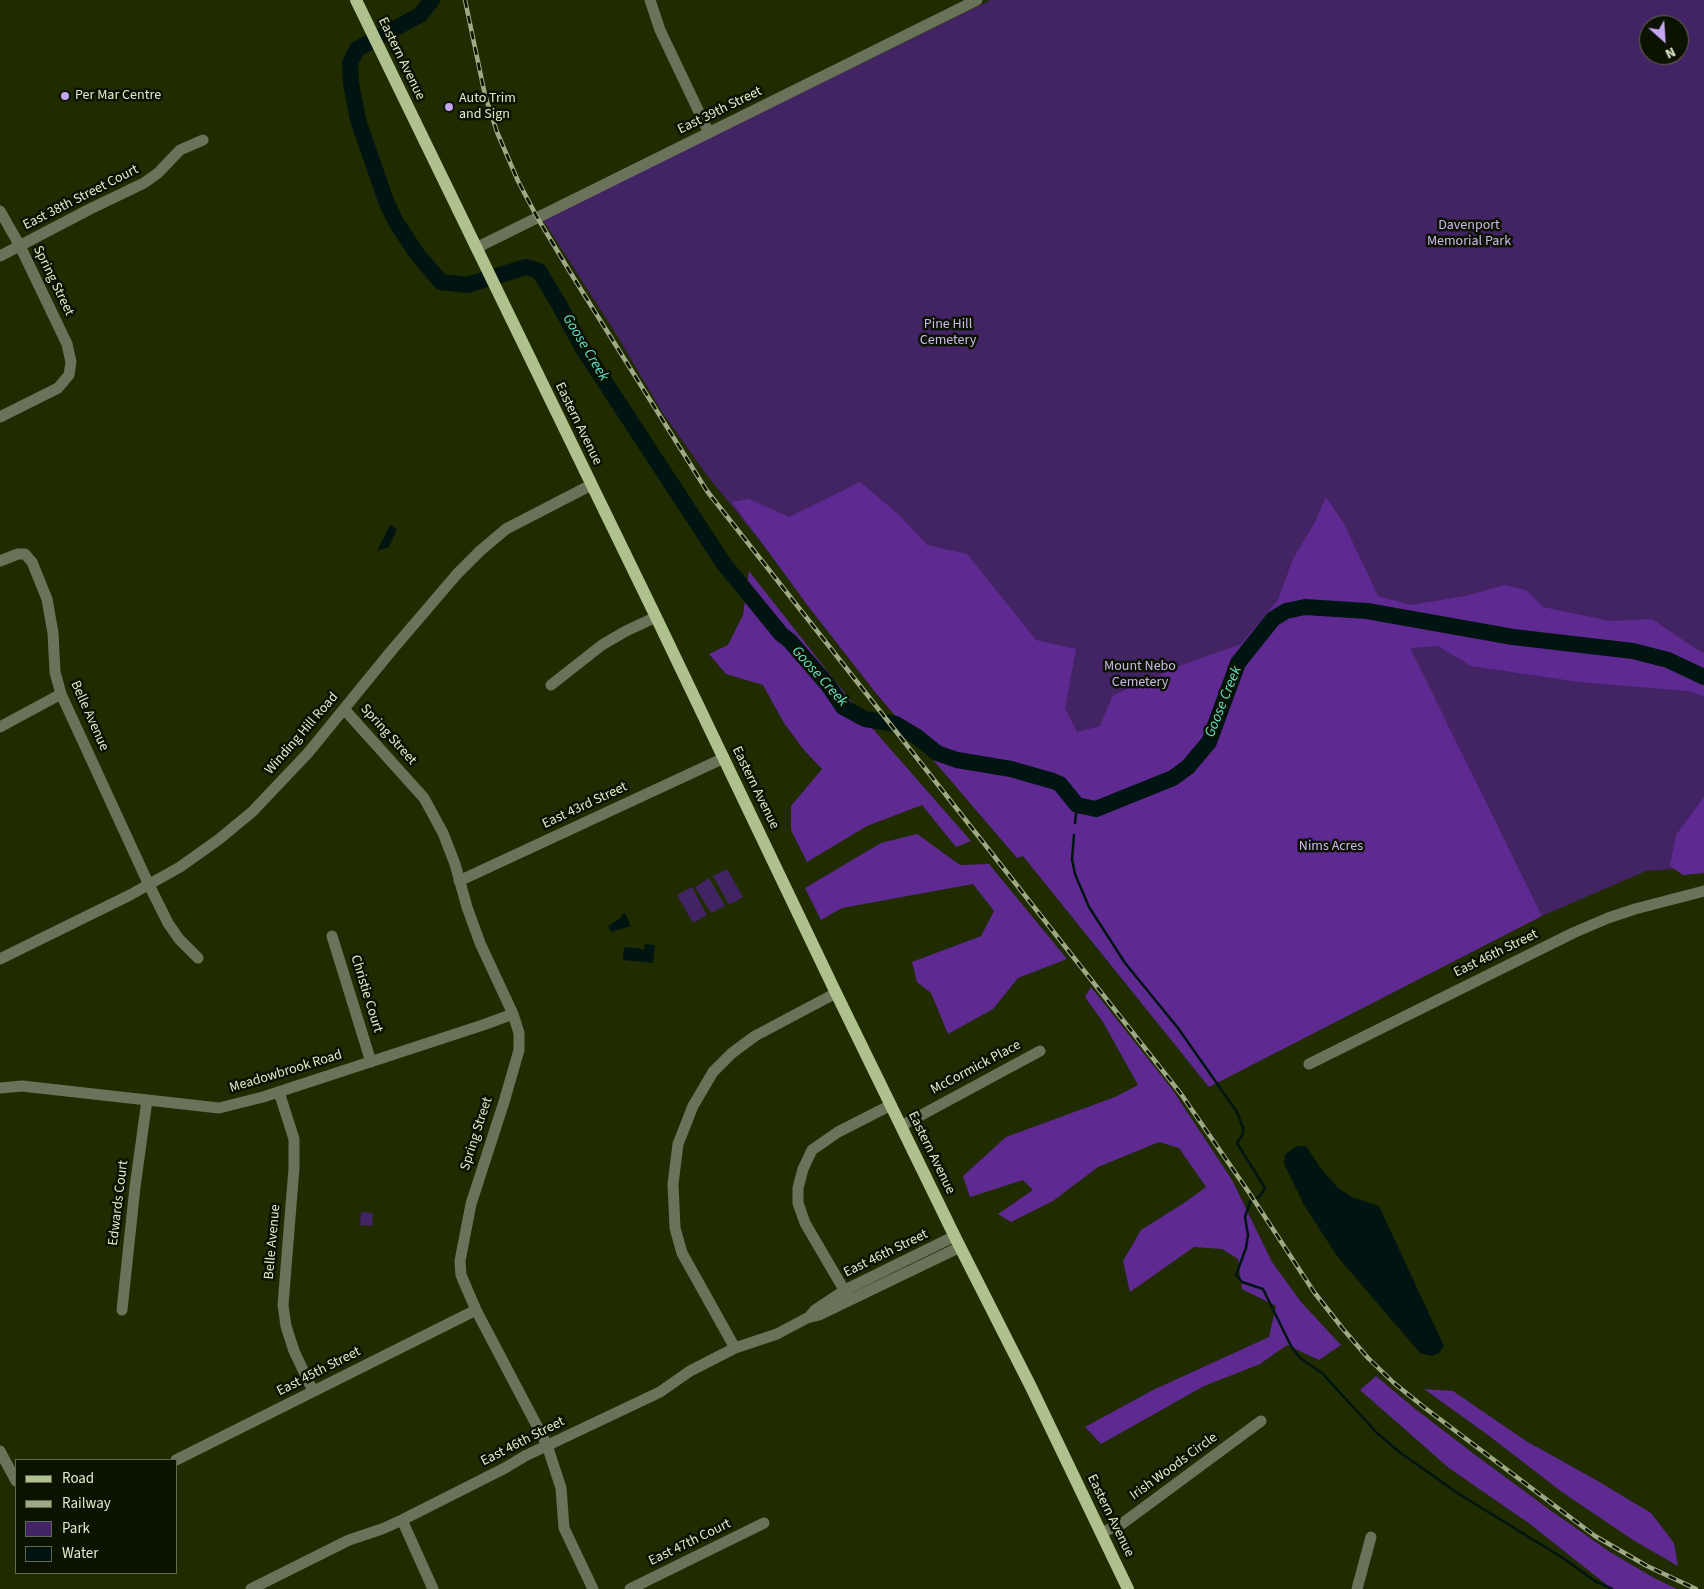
<!DOCTYPE html>
<html>
<head>
<meta charset="utf-8">
<style>
	body { margin:0 }
	#map { position:relative; width:1704px; height:1589px; overflow:hidden; background:#202c00; font-family:"Source Sans 3",sans-serif }
	canvas { display:block }
	.legend { position:absolute; left:15px; top:1459px; width:162px; height:115px; box-sizing:border-box; background:#0c1200; border:1px solid #616951; margin:0; padding:6px 9px; list-style:none; font-size:15px; color:#e0ebcb }
	.legend li { display:flex; align-items:center; gap:10px; height:25px }
	.legend b { width:25px; border:1px solid #616951 }
	.north { position:absolute; left:1639px; top:15px; width:50px; height:50px; box-sizing:border-box; background:#0c1200; border:1px solid #616951; border-radius:50%; rotate:154deg; font-size:14px; font-weight:700; line-height:20px; text-align:center; color:#e0ebcb }
	.north::after { content:''; display:block; margin:auto; width:18px; height:22px; background:#c5a6f0; clip-path:polygon(50% 0,100% 100%,50% 72%,0 100%) }
</style>
</head>
<body>
<div id="map">
<canvas width="1704" height="1589"></canvas>
<ul class="legend">
<li><b style="height:6px;background:#afc18c"></b>Road</li>
<li><b style="height:6px;background:#9ea985"></b>Railway</li>
<li><b style="height:14px;background:#422363"></b>Park</li>
<li><b style="height:14px;background:#001411"></b>Water</li>
</ul>
<div class="north">N</div>
</div>
<script>
const c = document.querySelector('canvas').getContext('2d');
c.lineJoin = 'round';
function paint(path, color) { c.fillStyle = color; c.fill(path, 'evenodd'); }
const shape = rows => new Path2D(rows.map(r => 'M' + r).join(''));
function stroke(path, color, width, dash) { c.strokeStyle = color; c.lineWidth = width; c.lineCap = dash ? 'butt' : 'round'; c.setLineDash(dash || []); c.stroke(path); }
function drawText(font, color, halo, rows, align = 'center') {
  c.font = font + ' "Source Sans 3",sans-serif'; c.lineWidth = 5; c.setLineDash([]); c.textBaseline = 'middle'; c.strokeStyle = halo; c.fillStyle = color; for (const [text, x, y, turn = 0] of rows) {
    c.save(); c.translate(x, y); c.rotate((+turn || 0) * Math.PI / 180); c.textAlign = isNaN(turn) ? turn : align; if (halo) c.strokeText(text, 0, 0); c.fillText(text, 0, 0); c.restore();
  }
}
paint(shape([
	[991,0,1704,0,1704,867,1646,871,1542,916,1397,625,1194,769,887,698,706,474,662,412,618,337,543,220],
	[1649,25,1679,25,1679,55,1649,55],
	[727,869,743,897,729,905,713,876],
	[709,878,725,906,711,913,695,887],
	[692,887,707,915,693,923,677,895],
	[361,1212,373,1213,372,1226,360,1225]
]), '#422363');
paint(shape([
	[860,482,898,514,927,545,967,554,1036,640,1076,649,1065,708,1077,732,1100,726,1113,695,1182,665,1241,644,1278,600,1293,559,1315,522,1326,497,1344,524,1378,596,1411,605,1465,596,1505,585,1526,590,1543,607,1610,621,1652,619,1699,651,1704,653,1704,696,1688,691,1579,682,1471,666,1438,646,1410,648,1542,916,1209,1087,1023,856,1017,858,875,692,808,606,732,502,749,499,789,517],
	[749,571,872,728,971,841,956,847,922,805,867,826,807,862,791,830,791,806,822,769,804,750,784,723,763,685,726,674,709,654,728,645,743,615],
	[1704,797,1704,873,1683,875,1670,866,1676,835],
	[917,834,960,865,989,864,1067,959,1018,978,993,1009,948,1034,931,993,917,982,912,962,981,936,994,911,973,884,842,908,821,920,805,888,881,843],
	[1091,987,1172,1089,1232,1180,1272,1262,1301,1302,1341,1345,1319,1360,1287,1345,1260,1364,1204,1386,1101,1444,1085,1427,1153,1390,1269,1337,1276,1306,1242,1289,1238,1259,1222,1249,1194,1247,1130,1292,1123,1261,1141,1230,1184,1203,1206,1187,1179,1148,1159,1142,1098,1167,1053,1201,1011,1222,998,1214,1033,1190,1023,1180,970,1197,963,1176,1006,1137,1115,1097,1138,1085,1103,1022,1085,997],
	[1376,1376,1414,1408,1474,1454,1550,1510,1610,1552,1654,1578,1677,1589,1612,1589,1530,1524,1449,1468,1360,1390],
	[1424,1389,1453,1391,1526,1441,1596,1480,1651,1513,1674,1543,1678,1566,1633,1540,1562,1492,1488,1435]
]), '#5e2a91');
paint(shape([
	[390,525,397,529,389,547,377,551],
	[625,913,631,926,611,932,608,926,622,917,622,915],
	[645,944,655,945,653,963,623,960,624,947,644,949],
	[1297,1146,1306,1146,1320,1167,1338,1188,1352,1197,1379,1206,1444,1346,1439,1353,1432,1356,1420,1353,1337,1256,1304,1205,1284,1164,1285,1154]
]), '#001411');
stroke(shape([
	[1075,823,1077,805],
	[1074,835,1072,859,1075,874,1089,907,1125,963,1178,1028,1237,1112,1243,1128,1243,1134,1237,1143,1265,1188,1260,1196,1250,1202,1245,1217,1248,1235,1246,1248,1236,1275,1242,1282,1263,1289,1291,1346,1300,1358,1322,1373,1377,1433,1402,1454,1459,1494,1563,1558,1595,1581,1612,1589]
]), '#001411', 2.5);
stroke(shape([
	[432,0,420,15,357,49,350,63,351,83,358,120,386,201,396,222,417,254,441,282,467,285,526,267,539,271,560,306,582,347,724,564,781,634,790,641,828,685,843,707,865,719,896,724,916,736,937,753,957,760,1011,769,1053,781,1060,784,1077,805,1096,809,1173,778,1188,767,1209,742,1238,663,1273,619,1286,611,1305,607,1367,611,1513,637,1633,651,1668,660,1704,677]
]), '#001411', 16);
stroke(shape([
	[650,0,660,30,709,133],
	[0,211,20,246,67,344,71,362,69,375,58,388,0,417],
	[476,248,977,0],
	[0,256,90,209,144,183,158,173,180,150,203,140],
	[0,561,18,554,25,554,32,562,47,599,53,633,55,672,61,694,149,885,168,923,179,939,198,958],
	[551,685,602,645,626,631,656,617],
	[344,709,424,798,443,833,455,864,467,907,480,943,513,1014,519,1033,519,1050,504,1102,471,1204,460,1261,461,1275,476,1310,547,1445,561,1488,564,1528,593,1589],
	[0,727,61,694],
	[459,881,724,758],
	[332,936,371,1062],
	[0,959,130,895,180,867,218,840,252,812,308,753,392,650,457,574,480,551,506,529,591,485],
	[1309,1064,1573,933,1608,918,1635,909,1704,891],
	[0,1088,22,1086,219,1108,263,1097,483,1025,513,1014],
	[279,1092,294,1139,294,1168,283,1305,286,1326,294,1351,313,1391],
	[901,1126,1040,1051],
	[850,1300,805,1223,798,1203,798,1188,803,1169,812,1150,838,1132,891,1105],
	[122,1310,135,1187,147,1100],
	[809,1317,815,1310,845,1290,955,1236],
	[735,1348,682,1253,675,1228,673,1184,678,1144,693,1106,713,1072,732,1053,755,1036,836,993],
	[0,1451,16,1481],
	[176,1460,476,1310],
	[402,1520,433,1589],
	[1101,1533,1123,1523,1261,1421],
	[251,1589,349,1540,382,1529,402,1520,505,1468,525,1456,660,1392,690,1371,735,1348,777,1334,807,1318,819,1315,960,1247],
	[630,1589,764,1523],
	[1357,1589,1371,1537]
]), '#6a735a', 11);
stroke(shape([
	[356,0,656,617,836,993,957,1241,1031,1387,1128,1589]
]), '#afc18c', 12);
const rail = shape([
	[465,0,485,95,497,132,518,181,537,217,570,272,707,491,1181,1094,1250,1194,1314,1292,1343,1329,1368,1358,1394,1383,1425,1408,1595,1536,1647,1566,1696,1589]
]);
stroke(rail, '#9ea985', 4.5);
stroke(rail, '#0c1200', 2.5, [8]);
for (const [x, y, r, color] of [
	[65,96,5,"#c5a6f0"],
	[449,107,5,"#c5a6f0"]
]) { const dot = new Path2D(); dot.arc(x, y, r, 0, 2 * Math.PI); c.fillStyle = color; c.fill(dot); stroke(dot, '#0c1200', 2); }
drawText('14px', '#e0ebcb', '#0c1200', [
	["Eastern Avenue",401,59,64],
	["East 39th Street",720,111,-26],
	["East 38th Street Court",81,198,-27],
	["Spring Street",53,281,64],
	["Eastern Avenue",578,424,64],
	["Belle Avenue",89,716,66],
	["Winding Hill Road",302,734,-49],
	["Spring Street",388,735,48],
	["Eastern Avenue",755,788,64],
	["East 43rd Street",585,806,-25],
	["East 46th Street",1496,954,-26],
	["Christie Court",366,994,73],
	["McCormick Place",976,1068,-28],
	["Meadowbrook Road",286,1072,-17],
	["Spring Street",477,1134,-72],
	["Eastern Avenue",931,1153,64],
	["Edwards Court",119,1203,-83],
	["Belle Avenue",273,1242,-85],
	["East 46th Street",886,1254,-26],
	["East 45th Street",319,1372,-27],
	["East 46th Street",523,1442,-27],
	["Irish Woods Circle",1174,1467,-36],
	["Eastern Avenue",1110,1516,64],
	["East 47th Court",690,1543,-26]
]);
drawText('14px', '#e0ebcb', '#0c1200', [
	["Per Mar Centre",75,96],
	["Auto Trim",459,99],
	["and Sign",459,115]
], 'left');
drawText('14px', '#cdb8ed', '#0c1200', [
	["Davenport",1469,226],
	["Memorial Park",1469,242],
	["Pine Hill",948,325],
	["Cemetery",948,341],
	["Mount Nebo",1140,667],
	["Cemetery",1140,683],
	["Nims Acres",1331,847]
]);
drawText('italic 15px', '#64e2d0', '#0c1200', [
	["Goose Creek",585,348,59],
	["Goose Creek",819,677,48],
	["Goose Creek",1224,702,-68]
]);
</script>
</body>
</html>
